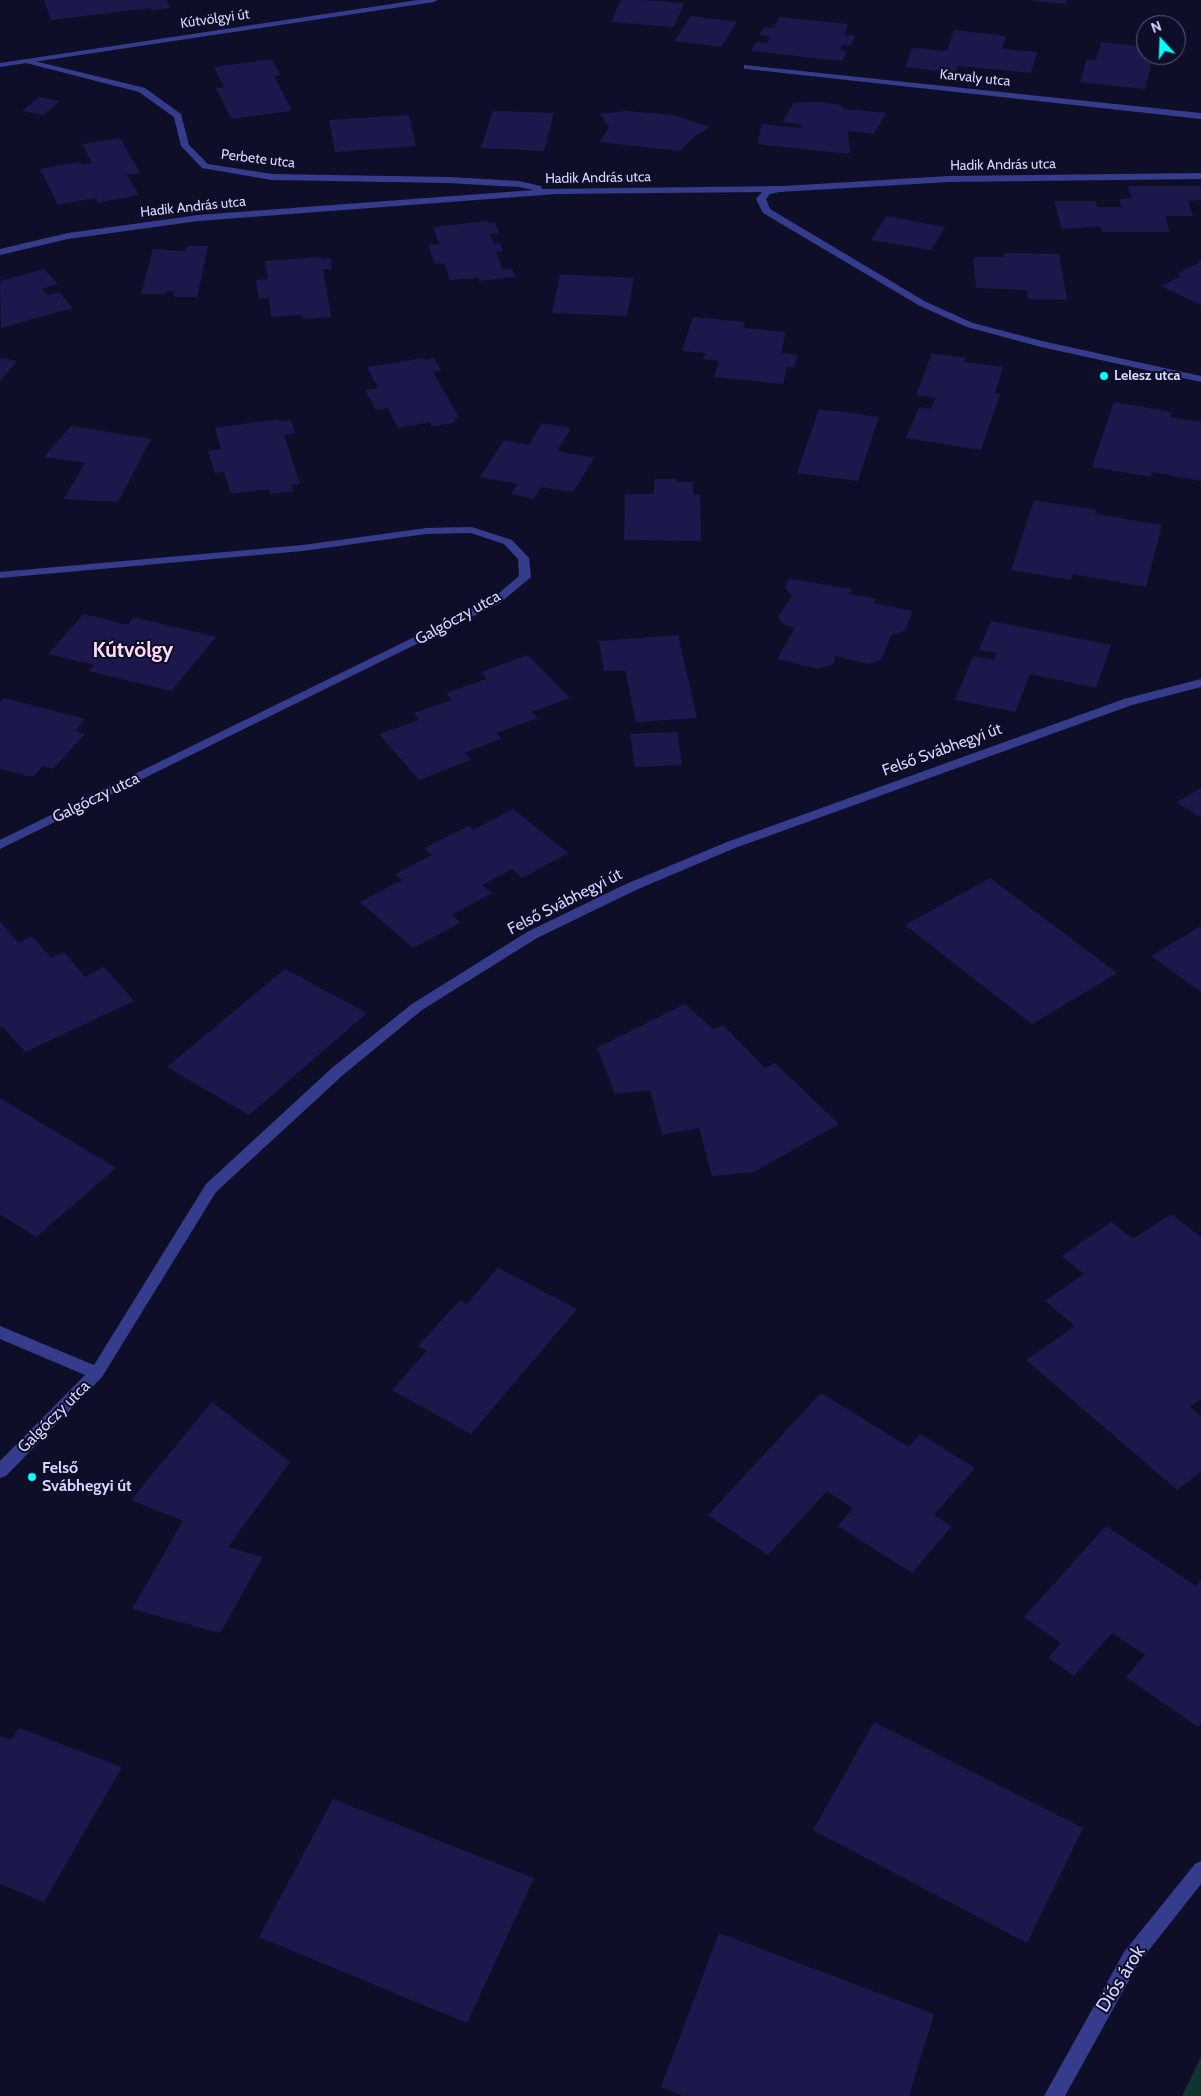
<!DOCTYPE html>
<html>
<head>
<meta charset="utf-8">
<style>
	body { margin:0 }
	#map { position:relative; width:1201px; height:2096px; overflow:hidden; background:#0f0e29; font-family:Cabin,sans-serif }
	canvas { display:block }
	.north { position:absolute; left:1136px; top:15px; width:50px; height:50px; box-sizing:border-box; background:#0f0e29; border:1px solid #5f5e7f; border-radius:50%; rotate:340deg; font-size:14px; font-weight:700; line-height:20px; text-align:center; color:#d6d6ff }
	.north::after { content:''; display:block; margin:auto; width:18px; height:22px; background:#02fffa; clip-path:polygon(50% 0,100% 100%,50% 72%,0 100%) }
</style>
</head>
<body>
<div id="map">
<canvas width="1201" height="2096"></canvas>
<div class="north">N</div>
</div>
<script>
const c = document.querySelector('canvas').getContext('2d');
c.lineJoin = 'round';
function paint(path, color) { c.fillStyle = color; c.fill(path, 'evenodd'); }
const shape = rows => new Path2D(rows.map(r => 'M' + r).join(''));
function stroke(path, color, width, dash) { c.strokeStyle = color; c.lineWidth = width; c.lineCap = dash ? 'butt' : 'round'; c.setLineDash(dash || []); c.stroke(path); }
function drawText(font, color, halo, rows, align = 'center') {
  c.font = font + ' Cabin,sans-serif'; c.lineWidth = 4; c.setLineDash([]); c.textBaseline = 'middle'; c.strokeStyle = halo; c.fillStyle = color; for (const [text, x, y, turn = 0] of rows) {
    c.save(); c.translate(x, y); c.rotate((+turn || 0) * Math.PI / 180); c.textAlign = isNaN(turn) ? turn : align; if (halo) c.strokeText(text, 0, 0); c.fillText(text, 0, 0); c.restore();
  }
}
paint(shape([
	[1201,2057,1201,2096,1182,2096]
]), '#10342e');
paint(shape([
	[44,0,167,0,170,8,151,10,150,8,51,20],
	[621,0,644,0,684,3,674,27,611,22],
	[1028,0,1067,0,1066,4],
	[691,16,737,22,721,47,674,41],
	[779,17,848,24,844,35,855,36,851,46,842,45,840,50,847,51,842,61,751,51,756,42,767,43,770,36,759,35,764,27,774,28],
	[954,30,1006,36,1002,49,1037,52,1031,73,958,66,956,73,905,67,912,48,947,51],
	[1101,42,1146,47,1146,55,1154,55,1145,89,1080,82,1087,59,1096,60],
	[272,59,280,75,274,76,292,111,231,119,216,88,224,87,214,67],
	[39,97,60,101,43,115,22,111],
	[817,102,841,105,844,109,886,113,874,134,848,131,850,154,757,144,762,124,800,128,802,124,782,122,794,103],
	[493,111,554,113,544,151,481,148],
	[626,111,673,115,710,127,694,137,680,151,599,142,609,127,600,114],
	[409,115,416,146,335,152,329,120],
	[120,138,140,173,127,175,139,195,98,203,96,198,58,205,40,169,80,162,82,165,92,163,82,144],
	[1127,186,1201,186,1201,200,1188,201,1193,216,1165,216,1170,232,1102,232,1100,226,1062,229,1054,201,1095,201,1097,207,1122,207,1119,199,1132,198],
	[886,216,945,227,931,250,871,240],
	[488,221,489,223,495,223,499,233,490,234,494,244,500,243,503,251,496,252,503,270,512,269,515,277,479,281,478,278,450,280,444,263,435,264,428,245,439,244,433,227],
	[187,246,208,246,197,297,173,297,174,291,166,291,165,294,141,294,153,249,186,251],
	[1004,253,1059,254,1067,300,1028,299,1027,290,976,288,973,257,1004,257],
	[321,257,321,259,331,258,332,269,323,269,331,317,303,319,302,315,271,317,269,298,259,299,256,280,268,279,265,261],
	[1201,259,1201,305,1161,286,1181,276,1177,274,1200,262,1197,261],
	[44,269,58,284,42,289,48,295,59,292,73,308,1,328,0,281],
	[560,274,634,278,627,316,552,313],
	[693,317,745,322,743,328,786,332,781,353,798,355,794,367,787,367,783,384,714,377,719,361,703,359,706,353,682,351],
	[932,353,966,358,964,362,1003,367,995,393,1000,394,981,450,906,438,919,407,931,409,936,398,916,395],
	[0,358,17,361,0,381],
	[424,358,425,360,434,358,441,370,433,372,459,417,453,418,456,422,432,427,430,422,398,428,388,408,376,410,365,390,378,388,367,367],
	[1114,402,1172,412,1170,417,1201,422,1201,481,1152,472,1151,477,1092,467],
	[819,409,879,417,858,481,797,473],
	[279,419,279,422,291,420,295,433,284,435,300,484,291,485,294,491,270,494,269,489,231,494,224,472,215,473,208,451,221,449,215,428],
	[542,423,571,428,557,451,594,458,573,492,541,487,534,499,511,494,518,484,480,477,504,440,529,445],
	[71,426,151,439,118,502,64,499,85,463,44,457],
	[654,479,676,479,676,482,693,482,693,495,700,495,701,541,624,540,625,494,654,494],
	[1034,500,1096,510,1095,514,1162,525,1146,587,1073,574,1071,580,1011,570],
	[789,579,852,589,849,594,877,599,873,603,913,611,905,631,891,635,881,660,867,664,835,656,834,664,818,669,777,659,795,628,784,625,778,617,792,596,785,588],
	[84,614,128,625,134,617,216,637,171,691,88,671,94,665,48,654],
	[991,621,1111,645,1096,688,1030,674,1015,712,955,700,973,656,994,660,997,653,979,650],
	[678,635,697,718,636,722,625,670,604,671,599,641],
	[528,655,570,698,531,712,538,718,496,733,501,739,464,753,471,760,419,780,379,734,419,720,414,713,452,700,446,693,487,679,481,672],
	[4,698,85,719,75,731,85,734,53,769,43,766,33,777,0,769,0,703],
	[677,732,682,765,635,767,630,734],
	[1201,788,1201,818,1177,802],
	[513,809,568,853,522,878,512,869,482,885,492,893,452,915,460,923,413,948,360,902,402,880,395,874,432,855,424,848,468,826,473,830],
	[990,878,1117,973,1032,1024,905,925],
	[0,921,18,943,32,936,51,958,64,952,85,977,104,967,134,1001,25,1052,3,1027,0,1028],
	[1201,926,1201,992,1151,956],
	[285,969,367,1013,249,1115,167,1067],
	[685,1004,713,1029,723,1025,765,1068,775,1063,839,1124,754,1172,712,1176,699,1128,662,1135,650,1090,615,1094,597,1048],
	[0,1098,116,1168,36,1237,0,1214],
	[1171,1214,1201,1237,1201,1399,1190,1407,1201,1416,1201,1472,1177,1490,1026,1360,1075,1326,1045,1301,1084,1274,1062,1256,1111,1222,1133,1239],
	[498,1268,577,1309,471,1434,392,1390,427,1351,418,1346,460,1300,467,1304],
	[821,1393,909,1447,920,1434,975,1468,934,1515,952,1526,912,1573,838,1526,853,1508,827,1491,768,1555,708,1515],
	[212,1402,290,1462,228,1547,263,1557,220,1633,132,1609,183,1521,131,1500],
	[1106,1526,1196,1586,1201,1580,1201,1724,1198,1727,1126,1677,1145,1655,1112,1633,1074,1676,1048,1658,1061,1643,1024,1617],
	[874,1722,1083,1828,1027,1943,813,1830],
	[19,1728,122,1767,44,1902,0,1884,0,1736,11,1740],
	[333,1799,534,1878,467,2023,259,1937],
	[719,1933,934,2014,909,2096,683,2096,661,2087]
]), '#1c184c');
paint(shape([
	[26,59,145,88,181,114,189,145,208,164,272,174,448,177,519,181,541,186,542,189,784,186,949,176,1201,173,1201,179,949,182,780,192,770,194,766,199,770,209,926,302,973,323,1042,341,1201,376,1201,382,1041,347,967,327,920,306,763,213,756,199,762,192,556,194,198,221,68,239,0,255,0,249,68,233,198,215,534,190,519,187,448,183,272,180,202,168,181,146,174,117,139,92,26,63,26,59],
	[744,65,1201,113,1201,119,747,69,744,69,744,65],
	[472,527,512,540,529,558,531,577,500,603,0,849,0,840,492,599,519,576,518,559,504,544,471,533,426,534,303,551,0,578,0,572,303,545,426,528,472,527],
	[1201,679,1201,687,1132,705,735,848,636,890,537,938,422,1010,343,1075,216,1192,102,1377,6,1476,0,1478,0,1461,85,1375,0,1339,0,1326,94,1365,206,1184,333,1067,412,1004,527,932,626,884,727,842,1124,699,1201,679],
	[1201,1861,1201,1884,1138,1964,1065,2096,1044,2096,1124,1952,1195,1864,1201,1861]
]), '#353c8c');
paint(shape([
	[418,0,438,0,434,2,0,67,0,63,418,0]
]), '#353c8c');
for (const [x, y, r, color] of [
	[1104,376,5,"#02fffa"],
	[32,1477,5,"#02fffa"]
]) { const dot = new Path2D(); dot.arc(x, y, r, 0, 2 * Math.PI); c.fillStyle = color; c.fill(dot); stroke(dot, '#0f0e29', 2); }
drawText('14px', '#d6d6ff', '#0f0e29', [
	["Kútvölgyi út",215,19,-8],
	["Karvaly utca",975,78,6],
	["Perbete utca",258,159,7],
	["Hadik András utca",1003,165,-1],
	["Hadik András utca",598,178,-1],
	["Hadik András utca",193,207,-6]
]);
drawText('bold 14px', '#d6d6ff', '#0f0e29', [
	["Lelesz utca",1114,376]
], 'left');
drawText('16px', '#d6d6ff', '#0f0e29', [
	["Galgóczy utca",458,618,-29],
	["Felső Svábhegyi út",942,750,-20],
	["Galgóczy utca",96,798,-26],
	["Felső Svábhegyi út",565,902,-27],
	["Galgóczy utca",54,1417,-45]
]);
drawText('bold 16px', '#d6d6ff', '#0f0e29', [
	["Felső",42,1468],
	["Svábhegyi út",42,1486]
], 'left');
drawText('19px', '#d6d6ff', '#0f0e29', [
	["Diós árok",1121,1979,-58]
]);
drawText('bold 21px', '#ffd8f5', '#0f0e29', [
	["Kútvölgy",133,651]
]);
</script>
</body>
</html>
